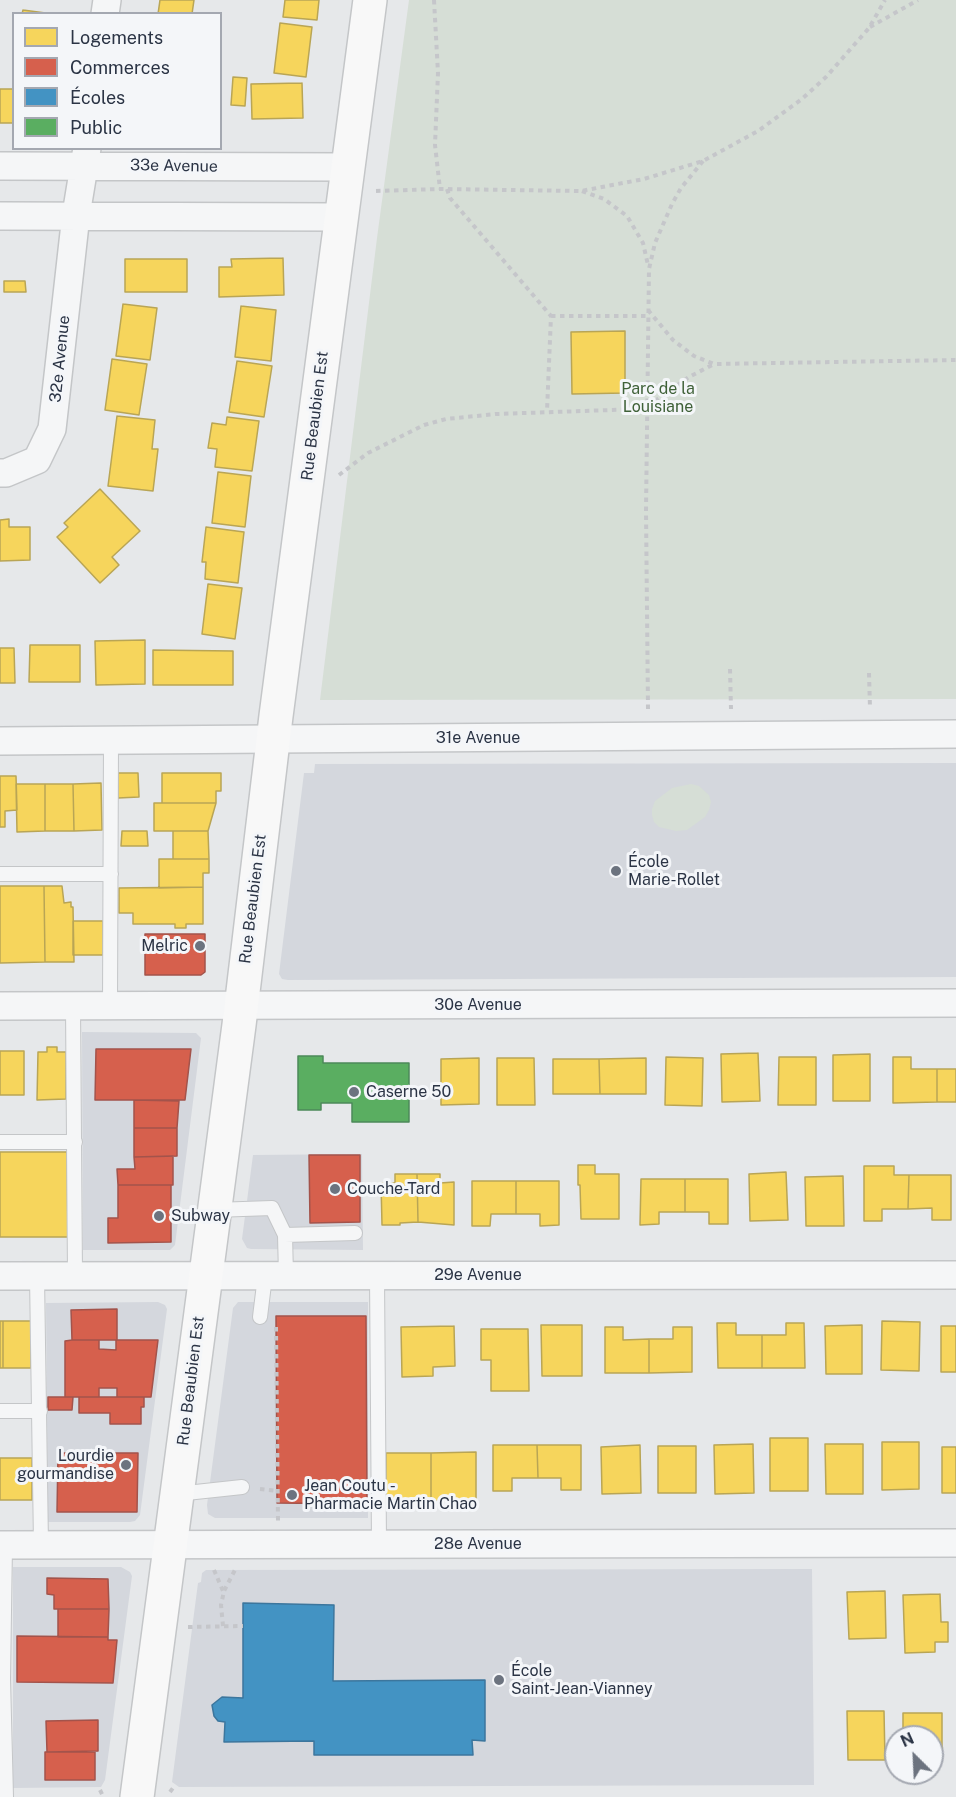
<!DOCTYPE html>
<html>
<head>
<meta charset="utf-8">
<style>
	body { margin:0 }
	#map { position:relative; width:956px; height:1797px; overflow:hidden; background:#e6e8ea; font-family:"Public Sans",sans-serif }
	canvas { display:block }
	.legend { position:absolute; left:12px; top:12px; width:210px; height:138px; box-sizing:border-box; background:#f4f6f9; border:2px solid #a4a8b1; margin:0; padding:8px 10px; list-style:none; font-size:18px; color:#2b3445 }
	.legend li { display:flex; align-items:center; gap:12px; height:30px }
	.legend b { width:30px; border:2px solid #a4a8b1 }
	.north { position:absolute; left:884px; top:1725px; width:60px; height:60px; box-sizing:border-box; background:#f4f6f9; border:2px solid #a4a8b1; border-radius:50%; rotate:336deg; font-size:16px; font-weight:700; line-height:24px; text-align:center; color:#2b3445 }
	.north::after { content:''; display:block; margin:auto; width:21px; height:27px; background:#6c737f; clip-path:polygon(50% 0,100% 100%,50% 72%,0 100%) }
</style>
</head>
<body>
<div id="map">
<canvas width="956" height="1797"></canvas>
<ul class="legend">
<li><b style="height:16px;background:#f6d55c"></b>Logements</li>
<li><b style="height:16px;background:#d6604d"></b>Commerces</li>
<li><b style="height:16px;background:#4393c3"></b>Écoles</li>
<li><b style="height:16px;background:#5aae61"></b>Public</li>
</ul>
<div class="north">N</div>
</div>
<script>
const c = document.querySelector('canvas').getContext('2d');
c.lineJoin = 'round';
function paint(path, color) { c.fillStyle = color; c.fill(path, 'evenodd'); }
const shape = rows => new Path2D(rows.map(r => 'M' + r).join(''));
function stroke(path, color, width, dash) { c.strokeStyle = color; c.lineWidth = width; c.lineCap = dash ? 'butt' : 'round'; c.setLineDash(dash || []); c.stroke(path); }
function drawText(font, color, halo, rows, align = 'center') {
  c.font = font + ' "Public Sans",sans-serif'; c.lineWidth = 6; c.setLineDash([]); c.textBaseline = 'middle'; c.strokeStyle = halo; c.fillStyle = color; for (const [text, x, y, turn = 0] of rows) {
    c.save(); c.translate(x, y); c.rotate((+turn || 0) * Math.PI / 180); c.textAlign = isNaN(turn) ? turn : align; if (halo) c.strokeText(text, 0, 0); c.fillText(text, 0, 0); c.restore();
  }
}
paint(shape([
	[956,763,956,977,288,980,282,979,279,974,304,773,314,773,315,764],
	[82,1032,196,1033,201,1038,175,1245,170,1250,83,1250],
	[362,1154,363,1250,251,1249,247,1248,242,1239,253,1155],
	[158,1302,165,1305,167,1309,140,1515,135,1521,130,1522,48,1522,46,1303],
	[238,1302,368,1302,368,1518,215,1518,208,1514,207,1505,233,1308],
	[13,1567,121,1567,130,1572,132,1576,105,1780,101,1787,13,1788],
	[812,1569,814,1785,179,1787,172,1782,198,1583,201,1582,202,1573,206,1570]
]), '#d4d7dd');
paint(shape([
	[409,0,956,0,956,699,320,700,377,238],
	[691,784,699,786,709,795,711,802,709,810,705,817,687,830,676,831,659,827,654,822,652,815,652,809,655,801,672,788]
]), '#d6ded6');
const homes = shape([
	[160,0,194,0,192,14,158,14,160,0],
	[285,0,319,0,317,20,283,17,285,0],
	[23,10,53,14,22,14,23,10],
	[280,23,312,27,306,77,274,73,280,23],
	[233,77,247,78,245,106,231,105,233,77],
	[302,83,303,118,252,119,251,84,302,83],
	[0,89,14,89,14,123,0,123,0,89],
	[283,258,284,295,219,297,219,267,232,267,231,259,283,258],
	[125,259,187,259,187,292,125,292,125,259],
	[4,281,25,281,26,292,4,292,4,281],
	[123,304,157,308,150,360,116,356,123,304],
	[241,306,276,310,271,361,235,357,241,306],
	[625,331,625,393,572,394,571,332,625,331],
	[112,359,147,364,139,415,105,410,112,359],
	[237,361,272,366,264,417,229,412,237,361],
	[117,416,155,420,152,449,158,449,153,491,108,486,117,416],
	[227,417,259,421,252,471,215,467,217,449,208,448,212,423,226,425,227,417],
	[218,472,251,476,245,527,212,523,218,472],
	[100,489,140,531,112,557,119,565,100,583,57,537,68,527,64,523,100,489],
	[9,519,9,527,30,527,30,560,0,561,0,520,9,519],
	[206,527,244,532,238,583,205,579,206,562,202,562,206,527],
	[208,584,242,588,235,639,202,634,208,584],
	[145,640,145,684,96,685,95,641,145,640],
	[30,645,80,645,80,682,29,682,30,645],
	[0,648,14,648,15,683,0,683,0,648],
	[153,650,233,651,233,685,153,685,153,650],
	[118,773,138,773,139,797,118,798,118,773],
	[162,773,221,773,221,791,216,791,216,803,162,803,162,773],
	[0,776,16,776,17,810,5,811,5,827,0,827,0,776],
	[101,783,102,830,74,831,73,784,101,783],
	[16,784,45,784,45,831,17,832,16,784],
	[45,784,73,784,74,831,45,831,45,784],
	[154,803,216,803,208,831,154,831,154,803],
	[122,831,147,831,148,846,121,846,122,831],
	[173,831,208,831,209,859,173,859,173,831],
	[159,859,209,859,209,873,203,873,203,887,159,888,159,859],
	[0,886,44,886,45,962,0,963,0,886],
	[44,886,62,886,64,903,71,902,71,907,73,907,74,962,45,962,44,886],
	[203,887,203,924,186,924,186,928,175,928,175,924,133,924,133,913,119,913,119,888,203,887],
	[73,921,103,921,103,955,73,955,73,921],
	[47,1047,57,1047,57,1052,66,1052,66,1099,37,1100,38,1052,47,1052,47,1047],
	[0,1051,24,1051,24,1095,0,1095,0,1051],
	[758,1053,760,1101,722,1102,721,1054,758,1053],
	[870,1054,870,1101,833,1101,833,1055,870,1054],
	[666,1057,703,1058,702,1106,665,1105,666,1057],
	[779,1057,816,1057,816,1105,778,1105,779,1057],
	[893,1057,911,1057,911,1069,937,1069,937,1102,893,1103,893,1057],
	[479,1058,479,1104,441,1105,441,1059,479,1058],
	[497,1058,534,1058,535,1105,497,1105,497,1058],
	[646,1058,646,1094,600,1094,599,1059,646,1058],
	[553,1059,599,1059,600,1094,553,1094,553,1059],
	[937,1069,956,1069,956,1102,937,1102,937,1069],
	[0,1152,67,1152,68,1237,0,1237,0,1152],
	[578,1165,595,1165,595,1174,619,1174,619,1219,581,1219,580,1185,578,1185,578,1165],
	[864,1166,894,1166,894,1175,909,1175,908,1209,882,1209,882,1221,864,1221,864,1166],
	[786,1172,788,1220,750,1221,749,1174,786,1172],
	[395,1174,417,1174,418,1222,400,1223,400,1225,382,1225,381,1183,395,1183,395,1174],
	[417,1174,440,1174,440,1183,454,1182,454,1225,418,1222,417,1174],
	[909,1175,951,1175,951,1220,932,1220,932,1208,908,1209,909,1175],
	[843,1176,844,1226,806,1226,805,1177,843,1176],
	[641,1179,685,1179,685,1212,659,1212,659,1224,640,1225,641,1179],
	[685,1179,728,1179,728,1224,709,1224,709,1212,685,1212,685,1179],
	[472,1181,516,1181,516,1214,491,1214,490,1226,472,1226,472,1181],
	[516,1181,559,1181,559,1225,540,1226,540,1214,516,1214,516,1181],
	[0,1321,3,1321,3,1368,0,1368,0,1321],
	[3,1321,31,1321,31,1368,3,1368,3,1321],
	[882,1321,920,1322,919,1371,881,1370,882,1321],
	[717,1323,736,1323,736,1335,762,1335,762,1368,718,1368,717,1323],
	[786,1323,804,1323,805,1368,762,1368,762,1335,786,1335,786,1323],
	[541,1325,582,1325,582,1376,542,1376,541,1325],
	[862,1325,862,1374,826,1374,825,1326,862,1325],
	[454,1326,455,1366,433,1367,433,1376,402,1377,401,1327,454,1326],
	[941,1326,956,1326,956,1372,941,1372,941,1326],
	[605,1327,623,1327,623,1340,649,1339,649,1373,605,1373,605,1327],
	[673,1327,692,1327,692,1372,649,1373,649,1339,673,1339,673,1327],
	[481,1329,528,1329,529,1391,491,1391,491,1360,481,1360,481,1329],
	[770,1438,808,1438,808,1491,770,1491,770,1438],
	[882,1442,919,1442,919,1489,882,1490,882,1442],
	[753,1444,754,1493,715,1494,714,1445,753,1444],
	[825,1444,863,1444,863,1494,826,1494,825,1444],
	[493,1445,537,1445,538,1478,512,1478,512,1491,493,1491,493,1445],
	[537,1445,581,1445,581,1490,561,1490,561,1478,538,1478,537,1445],
	[640,1445,641,1493,602,1494,601,1447,640,1445],
	[658,1446,696,1446,696,1493,658,1493,658,1446],
	[942,1447,956,1447,956,1493,942,1493,942,1447],
	[476,1452,476,1500,431,1501,431,1453,476,1452],
	[386,1453,431,1453,431,1501,386,1501,386,1453],
	[0,1458,32,1458,32,1500,0,1500,0,1458],
	[885,1591,886,1638,849,1639,847,1592,885,1591],
	[940,1594,941,1622,948,1622,948,1642,935,1642,935,1652,905,1653,903,1595,940,1594],
	[847,1711,884,1711,885,1760,848,1760,847,1711],
	[903,1713,942,1713,942,1759,932,1760,932,1737,903,1737,903,1713]
]);
paint(homes, '#f6d55c');
stroke(homes, '#b9a555', 1.5);
const shops = shape([
	[145,934,205,934,205,972,201,975,145,975,145,934],
	[96,1049,191,1049,185,1100,95,1100,96,1049],
	[134,1100,179,1101,177,1128,134,1128,134,1100],
	[134,1128,177,1128,177,1156,134,1157,134,1128],
	[309,1155,360,1155,360,1222,310,1223,309,1155],
	[173,1156,173,1185,118,1185,117,1169,135,1169,134,1157,173,1156],
	[118,1185,171,1185,171,1242,108,1243,108,1218,118,1218,118,1185],
	[117,1309,117,1340,72,1340,71,1310,117,1309],
	[276,1316,366,1316,367,1504,277,1503,276,1316],
	[72,1340,99,1340,99,1349,116,1350,116,1340,158,1340,151,1397,117,1397,117,1388,99,1388,99,1397,65,1397,65,1341,72,1340],
	[48,1397,73,1397,72,1410,48,1410,48,1397],
	[79,1397,144,1397,144,1407,141,1407,141,1424,110,1424,110,1413,79,1413,79,1397],
	[58,1453,138,1453,137,1512,57,1512,58,1453],
	[47,1578,108,1579,109,1609,54,1609,54,1595,47,1594,47,1578],
	[58,1609,109,1609,108,1637,58,1637,58,1609],
	[17,1636,108,1637,108,1640,117,1640,113,1683,17,1682,17,1636],
	[98,1720,98,1751,47,1752,46,1721,98,1720],
	[45,1752,95,1752,95,1780,45,1780,45,1752]
]);
paint(shops, '#d6604d');
stroke(shops, '#a3534b', 1.5);
const schools = shape([
	[243,1603,334,1605,333,1681,485,1680,485,1741,472,1740,473,1755,314,1755,314,1741,224,1742,225,1722,218,1721,214,1716,212,1705,222,1697,243,1698,243,1603]
]);
paint(schools, '#4393c3');
stroke(schools, '#3c769d', 1.5);
const public = shape([
	[298,1056,323,1056,323,1063,409,1063,409,1122,352,1122,352,1103,321,1103,321,1110,298,1110,298,1056]
]);
paint(public, '#5aae61');
stroke(public, '#4c8959', 1.5);
const lane = shape([
	[0,874,111,874],
	[73,1005,75,1276],
	[110,1005,111,741],
	[0,1142,75,1142],
	[214,1210,272,1208,285,1235,286,1275],
	[285,1235,355,1233],
	[377,1275,379,1544],
	[37,1276,41,1545],
	[260,1317,265,1276],
	[0,1411,40,1411],
	[177,1494,242,1487],
	[5,1545,3,1679,6,1797]
]);
const street = shape([
	[105,14,107,0],
	[0,166,348,167],
	[0,216,341,217],
	[0,473,6,473,37,460,52,429,76,215,87,148],
	[0,741,956,734],
	[0,1006,956,1003],
	[0,1276,956,1275],
	[0,1545,956,1543]
]);
const secondary = shape([
	[137,1797,239,1025,276,716,370,0]
]);
stroke(lane, '#c4c6c8', 16);
stroke(street, '#c4c6c8', 30);
stroke(secondary, '#c4c6c8', 36);
stroke(shape([
	[434,0,438,73,435,145,440,189],
	[870,27,918,0],
	[447,189,450,198,551,316,547,411],
	[376,191,440,189,581,191,644,179,703,161,758,131,802,99,826,77,869,28,885,0],
	[582,191,604,199,627,216,643,243,648,265],
	[648,310,673,340,694,356,714,364,956,360],
	[551,316,648,316],
	[339,475,368,453,424,425,446,419,496,414,640,409,655,401,689,377,714,364],
	[730,669,731,709],
	[869,673,870,708],
	[648,709,646,511,649,269,655,243,672,204,681,188,703,161],
	[276,1327,278,1521],
	[260,1489,277,1491],
	[214,1570,223,1591],
	[223,1626,221,1605,224,1591,236,1568],
	[188,1627,243,1626],
	[100,1790,103,1796],
	[170,1792,173,1788]
]), '#c5c6ca', 4, [4.5, 4.5]);
stroke(lane, '#f5f6f7', 14);
stroke(street, '#f5f6f7', 27);
stroke(secondary, '#f8f8f8', 33);
for (const [x, y, r, color] of [
	[616,871,6,"#6c737f"],
	[200,946,6,"#6c737f"],
	[354,1092,6,"#6c737f"],
	[335,1189,6,"#6c737f"],
	[159,1216,6,"#6c737f"],
	[126,1465,6,"#6c737f"],
	[292,1495,6,"#6c737f"],
	[499,1680,6,"#6c737f"]
]) { const dot = new Path2D(); dot.arc(x, y, r, 0, 2 * Math.PI); c.fillStyle = color; c.fill(dot); stroke(dot, '#f4f6f9', 2); }
drawText('16px', '#2b3445', '#f4f6f9', [
	["33e Avenue",174,166,1],
	["32e Avenue",60,359,-84],
	["Rue Beaubien Est",315,416,-83],
	["31e Avenue",478,738],
	["Rue Beaubien Est",253,899,-83],
	["30e Avenue",478,1005],
	["29e Avenue",478,1275],
	["Rue Beaubien Est",191,1381,-83],
	["28e Avenue",478,1544]
]);
drawText('16px', '#3f6138', '#f4f6f9', [
	["Parc de la",658,389],
	["Louisiane",658,407]
]);
drawText('16px', '#2b3445', '#f4f6f9', [
	["École",628,862],
	["Marie-Rollet",628,880],
	["Melric",188,946,"right"],
	["Caserne 50",366,1092],
	["Couche-Tard",347,1189],
	["Subway",171,1216],
	["Lourdie",114,1456,"right"],
	["gourmandise",114,1474,"right"],
	["Jean Coutu -",304,1486],
	["Pharmacie Martin Chao",304,1504],
	["École",511,1671],
	["Saint-Jean-Vianney",511,1689]
], 'left');
</script>
</body>
</html>
